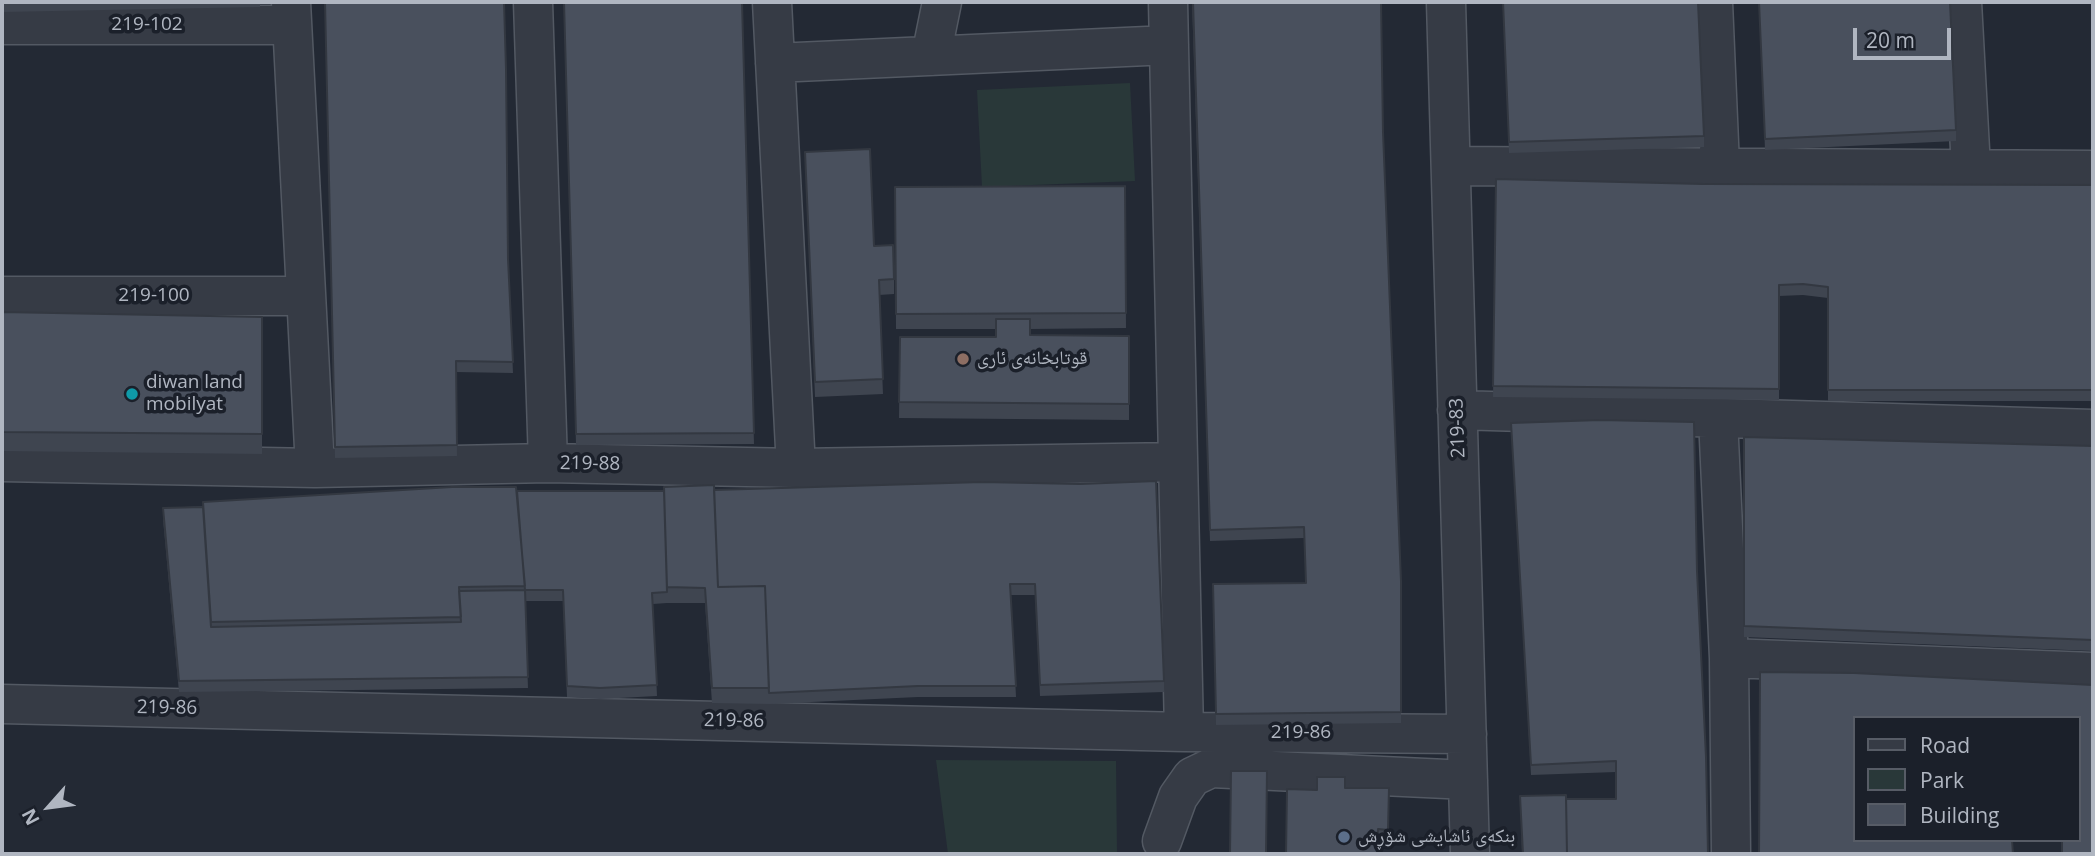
<!DOCTYPE html>
<html>
<head>
<meta charset="utf-8">
<style>
	body { margin:0 }
	#map { position:relative; width:2095px; height:856px; overflow:hidden; background:#232934; font-family:"Open Sans",sans-serif }
	canvas { display:block }
	.frame { position:absolute; inset:0; border:4px solid #b0b6c1; pointer-events:none }
	.legend { position:absolute; left:1853px; top:716px; width:228px; height:126px; box-sizing:border-box; background:#1b202a; border:2px solid #575c66; margin:0; padding:9px 12px; list-style:none; font-size:21px; color:#b0b6c1 }
	.legend li { display:flex; align-items:center; gap:14px; height:35px }
	.legend b { width:35px; border:2px solid #575c66 }
	.north { position:absolute; left:14px; top:772px; width:70px; height:70px; -webkit-text-stroke:5px #1b202a; paint-order:stroke; rotate:242deg; font-size:19px; font-weight:700; line-height:28px; text-align:center; color:#b0b6c1 }
	.north::after { content:''; display:block; margin:auto; width:24px; height:32px; background:#b0b6c1; clip-path:polygon(50% 0,100% 100%,50% 72%,0 100%) }
	.scale { position:absolute; left:1853px; top:28px; width:98px; height:32px; box-sizing:border-box; border:4px solid #b0b6c1; border-top:0; padding-left:9px; font-size:21px; line-height:24px; white-space:nowrap; color:#b0b6c1; -webkit-text-stroke:5px #1b202a; paint-order:stroke }
</style>
</head>
<body>
<div id="map">
<canvas width="2095" height="856"></canvas>
<div class="frame"></div>
<ul class="legend">
<li><b style="height:9px;background:#363b45"></b>Road</li>
<li><b style="height:19px;background:#293839"></b>Park</li>
<li><b style="height:19px;background:#49505d"></b>Building</li>
</ul>
<div class="north">N</div>
<div class="scale">20 m</div>
</div>
<script>
const c = document.querySelector('canvas').getContext('2d');
c.lineJoin = 'round';
function paint(path, color) { c.fillStyle = color; c.fill(path, 'evenodd'); }
const shape = rows => new Path2D(rows.map(r => 'M' + r).join(''));
function stroke(path, color, width, dash) { c.strokeStyle = color; c.lineWidth = width; c.lineCap = dash ? 'butt' : 'round'; c.setLineDash(dash || []); c.stroke(path); }
function drawText(font, color, halo, rows, align = 'center') {
  c.font = font + ' "Open Sans","Noto Naskh Arabic",sans-serif'; c.lineWidth = 7; c.setLineDash([]); c.textBaseline = 'middle'; c.strokeStyle = halo; c.fillStyle = color; for (const [text, x, y, turn = 0] of rows) {
    c.save(); c.translate(x, y); c.rotate((+turn || 0) * Math.PI / 180); c.textAlign = isNaN(turn) ? turn : align; if (halo) c.strokeText(text, 0, 0); c.fillText(text, 0, 0); c.restore();
  }
}
paint(shape([
	[1130,83,1135,181,982,187,977,90],
	[936,760,1116,761,1117,854,948,854]
]), '#293839');
const minor = shape([
	[291,2,315,468],
	[533,2,548,463],
	[772,2,796,468],
	[1168,2,1184,732],
	[1446,2,1470,854],
	[1713,2,1720,166],
	[1962,2,1971,168],
	[2,25,292,25],
	[931,56,942,2],
	[775,63,1169,45],
	[1451,166,2093,170],
	[2,296,306,296],
	[1457,410,2093,429],
	[1718,418,1729,658,1731,854],
	[2,462,315,468,548,463,796,468,1178,462],
	[1729,658,2093,672],
	[2,704,1184,732,1467,734],
	[1162,841,1178,797,1192,777,1211,768,1468,780]
]);
stroke(minor, '#535963', 41);
stroke(minor, '#363b45', 38);
paint(shape([
	[2,2,260,2,260,7,2,12],
	[325,2,508,259,513,373,456,372,457,456,335,458],
	[564,2,742,2,754,444,576,445],
	[1192,2,1383,132,1401,581,1401,723,1216,725,1213,584,1306,583,1304,538,1210,541],
	[1503,2,1704,136,1704,147,1509,153],
	[1759,2,1956,130,1956,141,1765,150],
	[805,152,874,246,894,279,894,294,879,295,883,394,815,397],
	[1496,179,1703,184,2093,185,2093,401,1828,401,1828,298,1803,295,1779,296,1779,400,1493,397],
	[1125,186,1126,328,1030,329,1030,335,1129,336,1129,420,899,418,900,337,996,337,996,329,896,329,895,187],
	[2,312,262,317,262,454,2,451],
	[1511,423,1697,571,1708,854,1522,854,1520,796,1566,799,1616,799,1616,772,1531,775],
	[1744,437,2093,446,2093,651,1744,637],
	[982,482,1164,681,1164,692,1040,696,1035,595,1011,595,1016,697,918,697,769,704,712,703,705,603,667,603,653,604,657,696,600,699,567,697,563,601,525,601,528,688,179,692,163,519,163,508,517,491,664,491],
	[1345,788,1389,788,1388,845,1378,845,1317,790]
]), '#3f4550');
const building = shape([
	[325,2,504,2,506,69,508,259,513,362,456,361,457,445,335,447,325,2],
	[564,2,742,2,754,433,576,434,564,2],
	[1193,2,1381,2,1383,132,1401,581,1401,712,1216,714,1213,584,1306,583,1304,527,1210,530,1193,2],
	[1503,2,1698,2,1704,136,1509,142,1503,2],
	[1759,2,1950,2,1956,130,1765,139,1759,2],
	[870,149,874,246,893,245,894,279,879,280,883,379,815,382,805,152,870,149],
	[1496,179,1703,184,2093,185,2093,390,1828,390,1828,287,1803,284,1779,285,1779,389,1493,386,1496,179],
	[1125,186,1126,313,896,314,895,187,1125,186],
	[2,312,262,317,262,434,2,432,2,312],
	[996,319,1030,319,1030,335,1129,336,1129,404,899,402,900,337,996,337,996,319],
	[1600,420,1694,422,1697,571,1706,757,1708,854,1567,854,1566,799,1616,799,1616,761,1531,765,1511,423,1600,420],
	[1744,437,2093,446,2093,640,1744,626,1744,437],
	[1156,481,1164,681,1040,685,1035,584,1010,584,1016,686,918,686,769,693,765,586,718,587,714,490,982,482,1080,484,1156,481],
	[714,485,718,587,765,586,769,688,712,688,705,588,667,587,664,487,714,485],
	[452,487,516,487,525,586,459,587,461,617,211,622,203,502,452,487],
	[517,491,664,491,667,592,652,593,657,685,600,688,567,686,563,590,525,590,517,491],
	[203,507,211,627,461,622,459,591,525,590,528,677,179,681,163,508,203,507],
	[1760,672,1854,673,2093,685,2093,854,2062,854,2062,840,2079,840,2079,718,1855,718,1855,840,2012,840,2013,854,1759,854,1760,672],
	[1231,771,1267,771,1266,854,1230,854,1231,771],
	[1317,777,1345,777,1345,788,1389,788,1388,830,1378,829,1377,854,1286,854,1287,789,1317,790,1317,777],
	[1566,795,1567,854,1523,854,1520,796,1566,795]
]);
paint(building, '#49505d');
stroke(building, '#333841', 2);
for (const [x, y, r, color] of [
	[963,359,7,"#8d6e63"],
	[132,394,7,"#0f9aa8"],
	[1344,837,7,"#5c6f8a"]
]) { const dot = new Path2D(); dot.arc(x, y, r, 0, 2 * Math.PI); c.fillStyle = color; c.fill(dot); stroke(dot, '#1b202a', 2.5); }
drawText('19px', '#b0b6c1', '#1b202a', [
	["219-102",147,25],
	["219-100",154,296],
	["219-83",1458,428,-92],
	["219-88",590,464,1],
	["219-86",167,708,1],
	["219-86",734,721,1],
	["219-86",1301,733]
]);
drawText('19px', '#b0b6c1', '#1b202a', [
	["قوتابخانەی ئاری",977,359],
	["diwan land",146,383],
	["mobilyat",146,405],
	["بنکەی ئاشایشی شۆڕش",1358,837]
], 'left');
</script>
</body>
</html>
